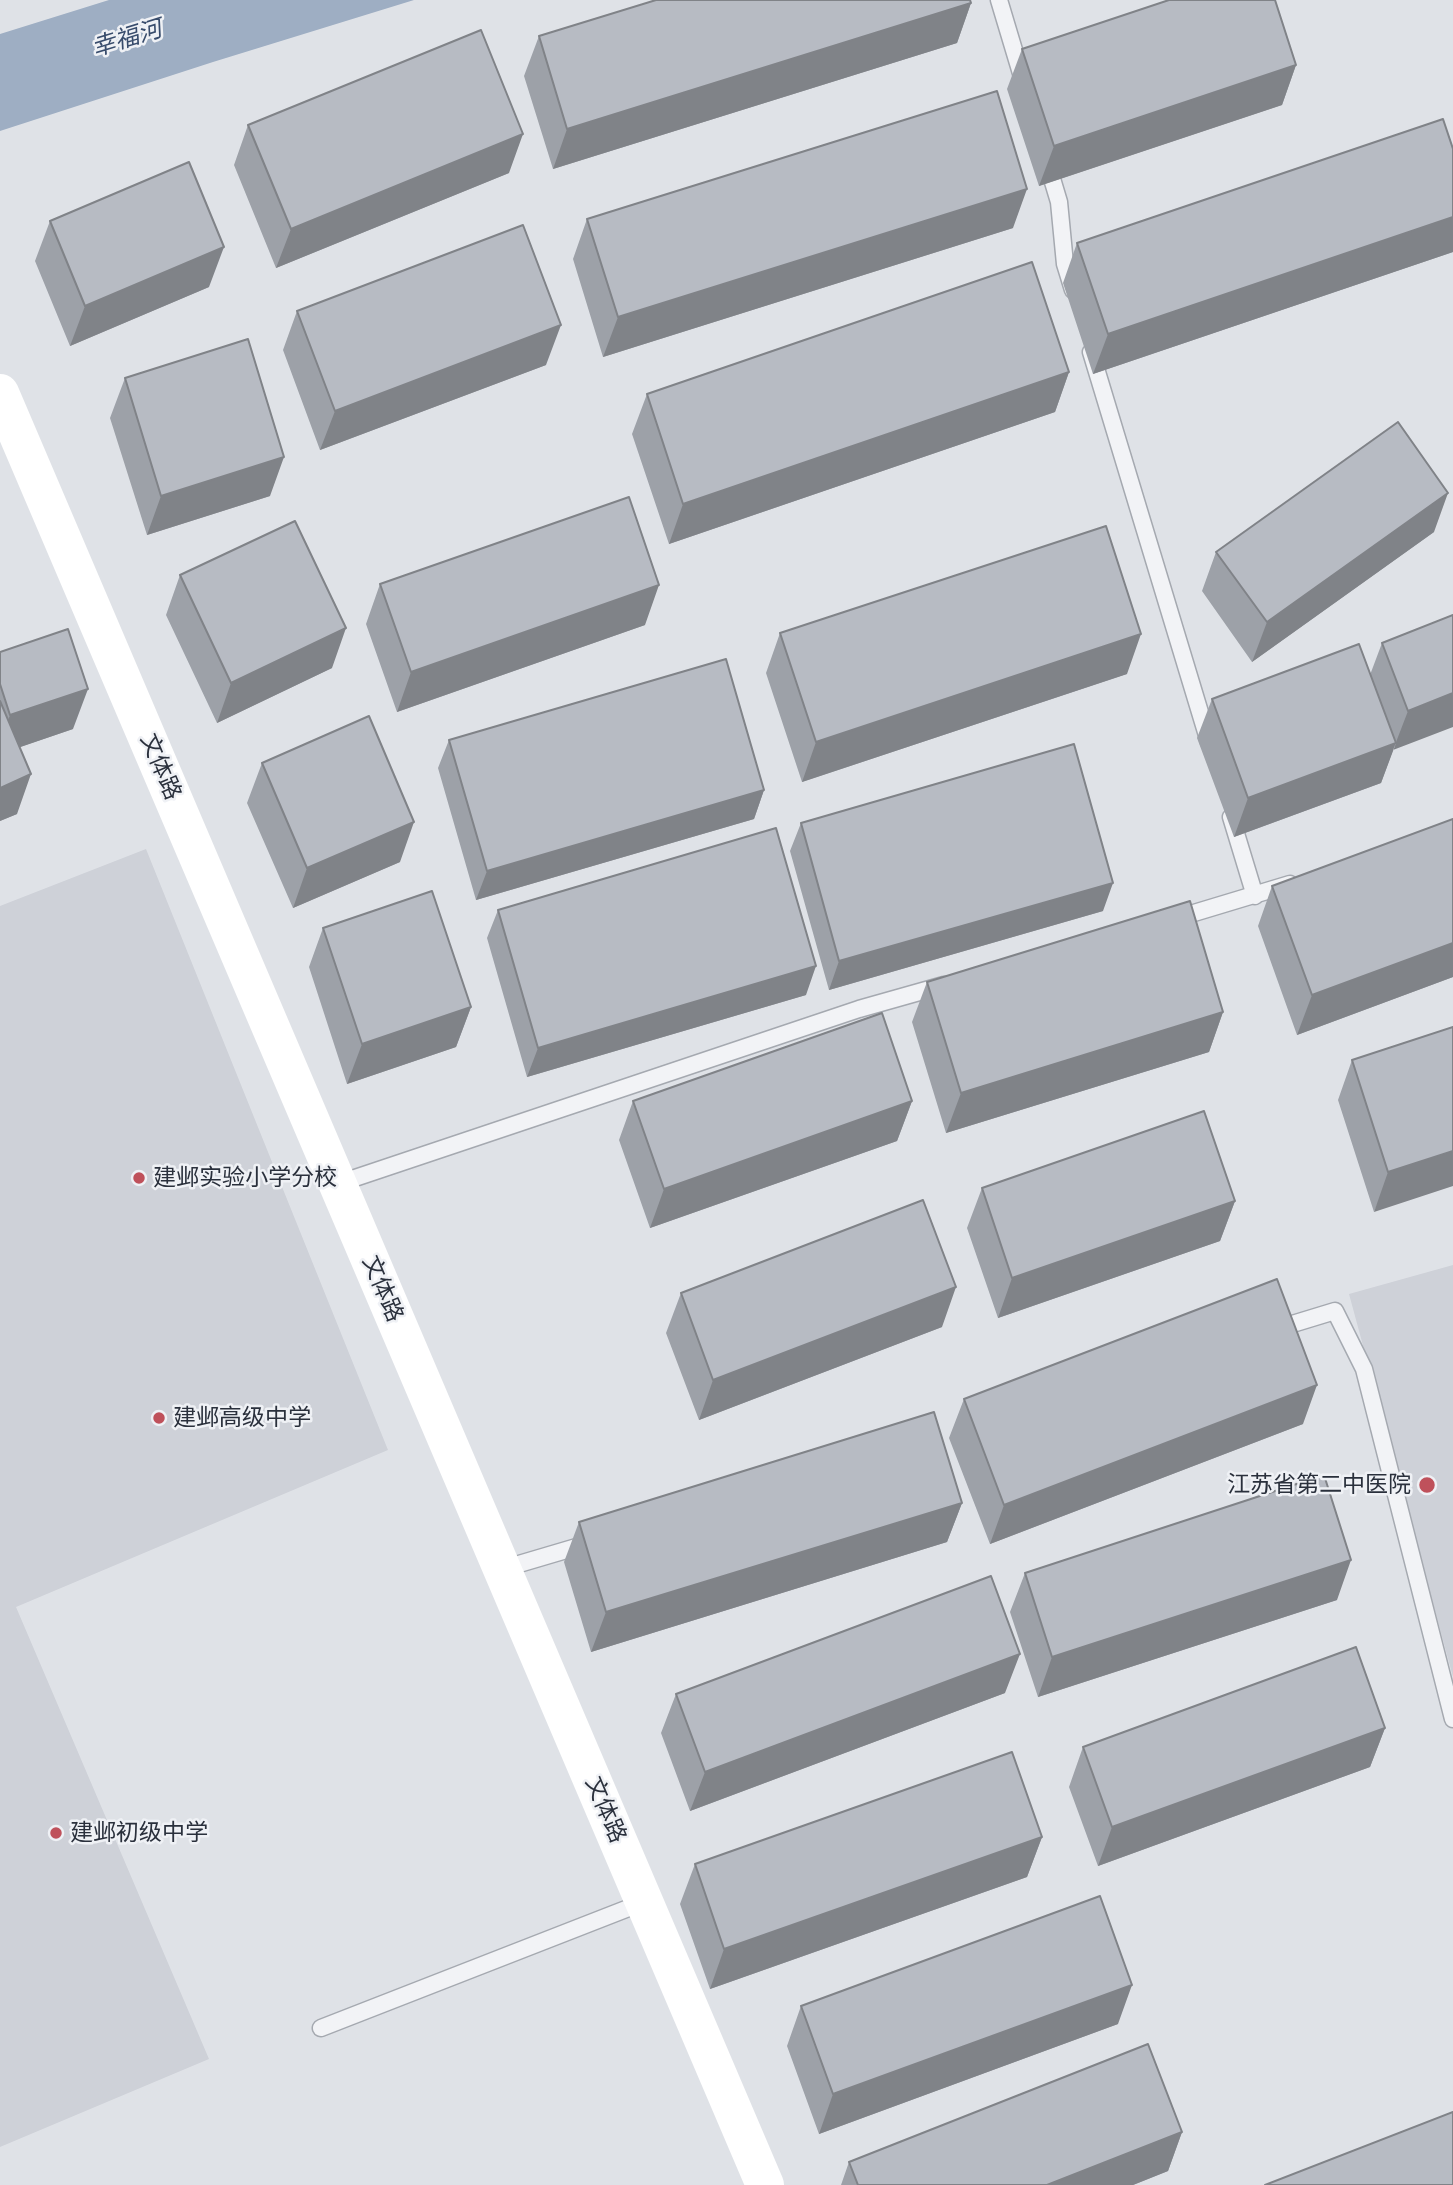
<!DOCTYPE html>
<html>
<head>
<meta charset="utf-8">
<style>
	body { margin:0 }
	canvas { display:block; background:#dfe2e7 }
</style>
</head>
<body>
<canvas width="1453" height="2185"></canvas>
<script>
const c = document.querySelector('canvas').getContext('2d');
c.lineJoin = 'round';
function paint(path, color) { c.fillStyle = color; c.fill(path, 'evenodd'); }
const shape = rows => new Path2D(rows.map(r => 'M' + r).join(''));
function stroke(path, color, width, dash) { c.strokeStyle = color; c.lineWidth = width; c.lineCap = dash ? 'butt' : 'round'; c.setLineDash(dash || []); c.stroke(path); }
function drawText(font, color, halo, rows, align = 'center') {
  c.font = font + ' Rubik,"Noto Sans SC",sans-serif'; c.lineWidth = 5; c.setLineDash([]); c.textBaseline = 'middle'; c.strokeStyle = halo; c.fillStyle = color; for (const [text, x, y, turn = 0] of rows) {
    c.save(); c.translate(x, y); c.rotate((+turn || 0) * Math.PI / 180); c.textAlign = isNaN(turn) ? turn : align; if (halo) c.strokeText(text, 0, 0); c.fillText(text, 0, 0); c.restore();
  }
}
paint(shape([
	[146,849,388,1450,16,1607,209,2059,0,2147,0,906],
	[1453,1265,1453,1677,1349,1294]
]), '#ced1d8');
paint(shape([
	[109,0,414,0,213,62,0,131,0,34]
]), '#9eaec3');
const lane = shape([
	[999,0,1023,80],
	[1047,162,1059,202,1065,264,1073,290],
	[1091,352,1209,742],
	[1231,817,1255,896],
	[1174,919,1290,884],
	[337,1184,859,1009,944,985],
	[1276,1329,1335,1311,1364,1369,1453,1719],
	[502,1569,590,1543],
	[321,2028,644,1902]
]);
stroke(lane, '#a5a9b0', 19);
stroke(lane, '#f2f3f6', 16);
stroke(shape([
	[0,393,765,2185]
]), '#fff', 38);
paint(shape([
	[971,3,957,43,553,169,524,76,539,36],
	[1022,49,1296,65,1282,105,1039,186,1007,89],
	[248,125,509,173,276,268,234,165],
	[1453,149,1453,252,1093,374,1063,283,1077,243],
	[587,219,1013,228,603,357,573,259],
	[50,221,209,287,70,346,35,261],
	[297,311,546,365,320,450,283,350],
	[1069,372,1055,412,669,544,632,434,647,394],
	[125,378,270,496,147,535,110,418],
	[1434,532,1252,662,1202,591,1216,552],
	[180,575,332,668,217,723,166,615],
	[380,584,645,625,397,712,366,624],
	[1453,615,1393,750,1381,783,1234,837,1197,738,1212,699,1370,675,1382,643],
	[780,633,1127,674,802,782,766,673],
	[0,652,73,729,20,747,17,814,0,821],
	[449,740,764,790,754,819,476,900,438,768],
	[262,763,400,862,293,908,247,803],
	[1453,819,1453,977,1297,1035,1258,926,1272,886],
	[801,823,1103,911,829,990,790,851],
	[498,910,806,995,527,1077,487,938],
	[323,928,471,1007,456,1047,347,1084,309,967],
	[927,982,1223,1012,1209,1052,946,1133,912,1022],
	[1453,1027,1374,1212,1338,1100,1352,1060],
	[633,1101,912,1101,897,1141,650,1228,619,1140],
	[982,1188,1235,1201,1220,1241,998,1318,967,1228],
	[681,1293,942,1327,699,1420,666,1333],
	[964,1399,1303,1424,990,1544,949,1438],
	[962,1503,947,1542,591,1652,564,1562,579,1522],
	[1025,1573,1337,1600,1038,1697,1010,1612],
	[1005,1693,690,1811,661,1733,676,1694],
	[1385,1728,1370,1767,1098,1866,1069,1787,1083,1747],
	[1042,1837,1027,1877,710,1989,680,1904,695,1864],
	[801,2006,1118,2024,819,2134,787,2046],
	[1182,2132,1168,2171,1133,2185,841,2185,849,2162]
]), '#9da1a8');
paint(shape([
	[971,3,957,43,553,169,567,129],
	[1296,65,1282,105,1039,186,1054,146],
	[523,134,509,173,276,268,291,229],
	[1027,189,1013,228,603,357,618,317],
	[1453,217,1453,252,1093,374,1108,334],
	[224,247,209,287,70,346,85,306],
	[561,325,546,365,320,450,335,411],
	[1069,372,1055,412,669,544,683,504],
	[284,457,270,496,147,535,161,496],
	[1448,493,1434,532,1252,662,1267,622],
	[659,585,645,625,397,712,411,672],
	[346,628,332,668,217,723,231,683],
	[1141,634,1127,674,802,782,816,742],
	[88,689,73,729,0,754,0,744,10,715],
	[1453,693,1453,727,1393,750,1408,711],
	[1396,743,1381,783,1234,837,1248,798],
	[31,774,17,814,0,821,0,788],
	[764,790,754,819,476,900,487,871],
	[414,822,400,862,293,908,307,868],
	[1113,883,1103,911,829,990,839,961],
	[1453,943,1453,977,1297,1035,1312,995],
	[816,966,806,995,527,1077,538,1048],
	[471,1007,456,1047,347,1084,362,1044],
	[1223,1012,1209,1052,946,1133,961,1093],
	[912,1101,897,1141,650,1228,664,1189],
	[1453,1151,1453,1186,1374,1212,1388,1172],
	[1235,1201,1220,1241,998,1318,1012,1278],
	[956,1287,942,1327,699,1420,713,1380],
	[1317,1385,1303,1424,990,1544,1004,1505],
	[962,1503,947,1542,591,1652,606,1612],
	[1351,1560,1337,1600,1038,1697,1052,1657],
	[1020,1654,1005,1693,690,1811,705,1772],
	[1385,1728,1370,1767,1098,1866,1112,1827],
	[1042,1837,1027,1877,710,1989,724,1949],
	[1132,1985,1118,2024,819,2134,833,2094],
	[1182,2132,1168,2171,1133,2185,1047,2185]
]), '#808388');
const building = shape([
	[656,0,970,0,971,3,567,129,539,36,656,0],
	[1169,0,1275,0,1296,65,1054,146,1022,49,1169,0],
	[481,30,523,134,291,229,248,125,481,30],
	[997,91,1027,189,618,317,587,219,997,91],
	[1443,119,1453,149,1453,217,1108,334,1077,243,1443,119],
	[189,162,224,247,85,306,50,221,189,162],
	[523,225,561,325,335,411,297,311,523,225],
	[1032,262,1069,372,683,504,647,394,1032,262],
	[248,339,284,457,161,496,125,378,248,339],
	[1398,422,1448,493,1267,622,1216,552,1398,422],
	[629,497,659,585,411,672,380,584,629,497],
	[295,521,346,628,231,683,180,575,295,521],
	[1106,526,1141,634,816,742,780,633,1106,526],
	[1453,615,1453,693,1408,711,1382,643,1453,615],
	[68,629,88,689,10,715,0,684,0,652,68,629],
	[1359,644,1396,743,1248,798,1212,699,1359,644],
	[726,659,764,790,487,871,449,740,726,659],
	[0,701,31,774,0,788,0,701],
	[369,716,414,822,307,868,262,763,369,716],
	[1074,744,1113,883,839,961,801,823,1074,744],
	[1453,819,1453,943,1312,995,1272,886,1453,819],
	[776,828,816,966,538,1048,498,910,776,828],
	[432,891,471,1007,362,1044,323,928,432,891],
	[1190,901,1223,1012,961,1093,927,982,1190,901],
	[882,1013,912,1101,664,1189,633,1101,882,1013],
	[1453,1027,1453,1151,1388,1172,1352,1060,1453,1027],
	[1204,1111,1235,1201,1012,1278,982,1188,1204,1111],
	[923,1200,956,1287,713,1380,681,1293,923,1200],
	[1277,1279,1317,1385,1004,1505,964,1399,1277,1279],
	[934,1412,962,1503,606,1612,579,1522,934,1412],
	[1324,1475,1351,1560,1052,1657,1025,1573,1324,1475],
	[991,1576,1020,1654,705,1772,676,1694,991,1576],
	[1356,1647,1385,1728,1112,1827,1083,1747,1356,1647],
	[1012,1752,1042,1837,724,1949,695,1864,1012,1752],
	[1100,1896,1132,1985,833,2094,801,2006,1100,1896],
	[1148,2044,1182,2132,1047,2185,858,2185,849,2162,1148,2044],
	[1453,2112,1453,2185,1265,2185,1453,2112]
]);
paint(building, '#b7bbc3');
stroke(building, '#808388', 2);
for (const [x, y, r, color] of [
	[139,1178,7,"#bf515b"],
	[159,1418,7,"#bf515b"],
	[1427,1485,9,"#bf515b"],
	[56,1833,7,"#bf515b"]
]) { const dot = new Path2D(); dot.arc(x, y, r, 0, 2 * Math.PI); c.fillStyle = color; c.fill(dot); stroke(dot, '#eff1f5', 2.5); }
drawText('23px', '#2a303c', '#eff1f5', [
	["文体路",160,767,67],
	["文体路",382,1289,67],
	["文体路",605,1810,67]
]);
drawText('23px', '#2a303c', '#eff1f5', [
	["建邺实验小学分校",153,1178],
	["建邺高级中学",173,1418],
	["江苏省第二中医院",1411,1485,"right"],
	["建邺初级中学",70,1833]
], 'left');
drawText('italic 24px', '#384c6c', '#eff1f5', [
	["幸福河",127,39,-17]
]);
</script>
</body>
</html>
